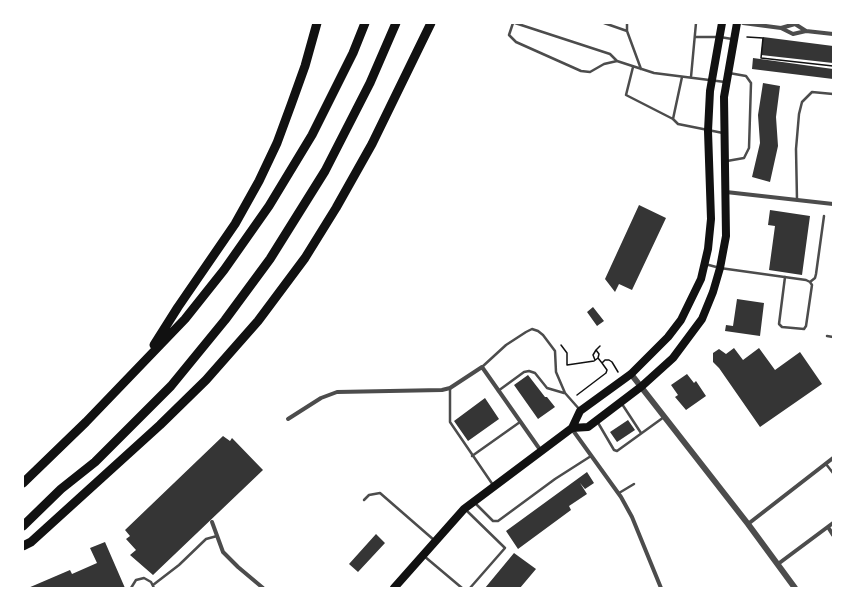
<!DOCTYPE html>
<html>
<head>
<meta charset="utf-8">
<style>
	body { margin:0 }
	#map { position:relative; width:856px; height:611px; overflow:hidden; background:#fff; font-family:"PT Sans",sans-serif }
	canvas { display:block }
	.frame { position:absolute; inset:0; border:24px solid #fff; pointer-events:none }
</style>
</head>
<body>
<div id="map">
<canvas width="856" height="611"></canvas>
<div class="frame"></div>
</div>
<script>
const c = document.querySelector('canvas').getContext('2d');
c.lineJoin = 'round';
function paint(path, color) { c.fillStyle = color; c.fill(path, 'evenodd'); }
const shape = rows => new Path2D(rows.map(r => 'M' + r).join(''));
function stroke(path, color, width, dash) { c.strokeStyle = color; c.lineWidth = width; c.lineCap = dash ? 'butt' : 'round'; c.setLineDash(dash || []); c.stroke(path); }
paint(shape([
	[763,37,833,46,833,63,761,55],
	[753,58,833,69,833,79,752,69],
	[763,83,780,86,776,117,778,146,770,182,752,177,760,143,758,115],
	[639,205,666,218,632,290,619,284,615,292,605,279],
	[770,210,810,216,802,275,769,270,775,226,768,225],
	[737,299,764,303,760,336,725,331,726,325,733,326],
	[593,307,604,321,597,326,587,312],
	[734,348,743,360,759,348,775,370,800,352,822,384,760,427,719,368,713,362,713,353,719,349,726,354],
	[687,374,694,383,696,381,706,396,686,410,675,397,678,395,671,385],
	[528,375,545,397,547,397,555,407,538,419,514,385],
	[485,398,499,419,468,441,454,421],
	[628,420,635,430,617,442,610,432],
	[223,436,230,441,232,438,263,470,153,575,130,555,136,550,126,539,130,536,125,530],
	[587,472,594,483,585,489,580,483,587,494,569,506,571,510,518,549,506,531],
	[376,534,385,543,358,572,349,564],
	[105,542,125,588,28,588,70,570,72,574,97,563,90,548],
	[514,553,536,569,520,588,485,588]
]), '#353535');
stroke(shape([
	[747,37,763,38,761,58,833,66],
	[561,345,567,353,567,365,594,361,598,358,602,363],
	[598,358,599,354,596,350,600,346],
	[595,360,593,355,596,350],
	[577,395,606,373,607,370,602,363,605,360,609,360,612,362,618,372]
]), '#111', 1.5);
stroke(shape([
	[513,23,509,35,516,42,581,71,590,72,604,64,617,61,654,73,725,82],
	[515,23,610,54,617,61],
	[604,23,627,31],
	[627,23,627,31,641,69],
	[695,37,720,37,732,39],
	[633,67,626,95,673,119,678,124,723,133],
	[691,77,696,23],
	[673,119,682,77],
	[727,161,744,158,749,148,751,83,746,76,729,73],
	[797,200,796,149,799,114,802,102,812,92,833,94],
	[705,264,720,268,806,280,810,282,812,285,806,326,804,329,782,327,779,324,785,277],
	[810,282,815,278,816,274,824,216],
	[827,336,833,337],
	[482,367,506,345,526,332,532,329,538,331,543,335,555,351,556,372,565,393,580,410],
	[450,388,450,422,493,485],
	[498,391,524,372,529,371,535,373,547,388,564,393],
	[622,404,641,433],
	[597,421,614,450,617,451,664,417],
	[472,456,520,422],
	[826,464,833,473],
	[619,493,634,484],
	[364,500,369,495,380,493,434,540],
	[475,503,493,521,498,521,555,479,591,456],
	[466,510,505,548,470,588],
	[424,556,462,588],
	[153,585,179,565,206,539,217,536],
	[131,588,136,580,144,578,151,582,154,588]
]), '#4c4c4c', 2.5);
stroke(shape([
	[743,23,781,28],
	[806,31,795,24,781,28,793,34,806,31,833,34],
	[726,192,833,204],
	[288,419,321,398,337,392,442,390,450,388,482,367,541,451],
	[572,429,621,497,632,517,661,588],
	[212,522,223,552,238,567,263,588],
	[748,524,833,458],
	[828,527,833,535],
	[778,564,833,523]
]), '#4c4c4c', 4);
stroke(shape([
	[631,374,748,524,795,588]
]), '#4c4c4c', 6);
stroke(shape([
	[572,428,588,427,642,386,673,358,702,319,713,292,720,268,726,236,724,97,737,23],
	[394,588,464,509,572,428,580,411,631,374,668,337,681,320,701,279,708,249,711,219,708,131,710,91,722,23]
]), '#111', 8);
stroke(shape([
	[154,345,178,307,235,224,259,181,277,143,291,105,305,66,317,23],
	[23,483,86,422,185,319,224,270,269,206,312,135,353,53,365,23],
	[23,526,61,489,95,462,171,386,225,320,270,259,325,171,370,83,396,23],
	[23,546,31,542,160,425,206,380,258,321,305,258,336,208,372,144,431,23]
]), '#111', 9);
</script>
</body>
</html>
